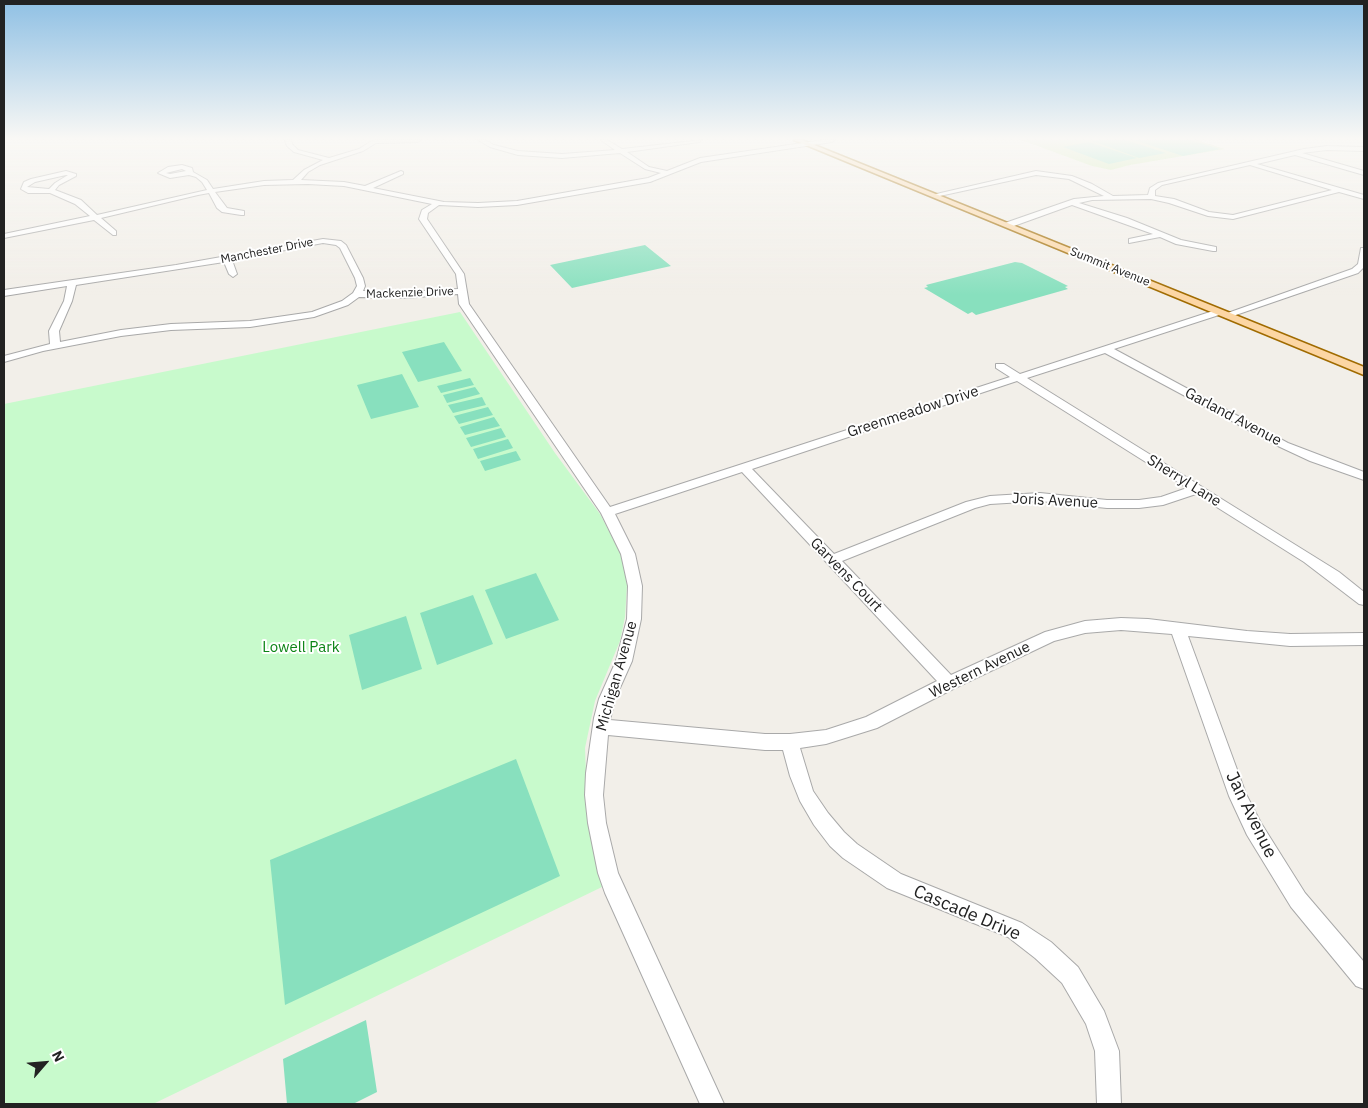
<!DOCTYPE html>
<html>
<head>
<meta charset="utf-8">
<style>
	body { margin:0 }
	#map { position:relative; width:1368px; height:1108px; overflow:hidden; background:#f2efe9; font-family:"IBM Plex Sans",sans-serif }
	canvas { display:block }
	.frame { position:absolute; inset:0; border:5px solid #222; pointer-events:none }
	.north { position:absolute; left:20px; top:1038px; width:50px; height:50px; -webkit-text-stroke:4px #fff; paint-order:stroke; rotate:63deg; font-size:14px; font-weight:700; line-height:20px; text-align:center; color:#222 }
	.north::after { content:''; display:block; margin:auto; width:18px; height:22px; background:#222; clip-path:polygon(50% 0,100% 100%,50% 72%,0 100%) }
</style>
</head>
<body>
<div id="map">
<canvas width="1368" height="1108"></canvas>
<div class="frame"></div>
<div class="north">N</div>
</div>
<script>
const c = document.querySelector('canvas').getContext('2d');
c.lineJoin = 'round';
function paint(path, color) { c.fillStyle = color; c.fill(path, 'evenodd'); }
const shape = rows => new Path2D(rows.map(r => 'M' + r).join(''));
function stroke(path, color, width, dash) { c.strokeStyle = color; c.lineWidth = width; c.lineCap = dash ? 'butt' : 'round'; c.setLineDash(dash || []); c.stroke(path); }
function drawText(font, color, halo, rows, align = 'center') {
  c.font = font + ' "IBM Plex Sans",sans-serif'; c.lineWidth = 4; c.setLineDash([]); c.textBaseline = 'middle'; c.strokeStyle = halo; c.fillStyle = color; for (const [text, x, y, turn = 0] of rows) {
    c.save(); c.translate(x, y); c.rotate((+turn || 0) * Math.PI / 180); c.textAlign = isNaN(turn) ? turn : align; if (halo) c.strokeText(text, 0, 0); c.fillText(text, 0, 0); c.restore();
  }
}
paint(shape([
	[1021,140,1197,140,1225,149,1130,165,1111,170,1092,166]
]), '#cdebb0');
paint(shape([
	[460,312,555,453,600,514,620,552,625,567,627,585,625,617,620,641,595,701,585,748,588,824,602,887,153,1104,4,1104,4,404]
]), '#c8facc');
paint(shape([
	[1103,140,1126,140,1166,153,1139,158,1092,141],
	[1134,140,1190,140,1220,149,1183,156],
	[1089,142,1137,158,1109,164,1063,147],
	[645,245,671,266,572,288,550,265],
	[1015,262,1022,263,1068,286,1065,287,1068,289,976,315,972,312,968,314,924,288,928,287,926,285],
	[444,342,462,371,418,382,402,352],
	[402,374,419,407,371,419,357,385],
	[470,378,474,385,441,393,437,386],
	[475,387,480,394,447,403,443,395],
	[482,397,486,405,453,413,448,405],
	[488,407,493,415,459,424,454,416],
	[494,417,500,426,465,435,460,427],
	[501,428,506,437,471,447,466,438],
	[508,439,513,448,478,459,473,449],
	[516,451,521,460,485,471,480,461],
	[536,573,559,620,506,639,485,590],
	[473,595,493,644,437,665,420,613],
	[406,616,422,669,362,690,349,635],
	[516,759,560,876,285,1005,270,860],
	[366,1020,377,1092,353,1104,287,1104,283,1059]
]), '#88e0be');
const minor = shape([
	[285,140,291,140,292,144,298,150,329,158,359,149,373,140,421,140,418,142,376,143,363,151,320,165,308,172,301,180,344,182,365,186,401,171,403,172,403,174,373,188,444,202,478,203,517,201,648,178,661,173,645,169,620,153,562,158,518,155,490,147,478,140,485,140,494,145,518,151,562,154,615,150,601,140,607,140,622,149,702,140,699,142,627,152,649,167,667,171,700,158,823,140,835,140,832,142,701,162,650,182,517,205,478,207,439,205,428,213,427,219,464,274,469,304,610,507,1010,377,996,368,996,364,1004,364,1020,374,1216,310,1222,310,1222,314,1114,349,1288,443,1364,472,1364,480,1310,461,1280,447,1105,353,1027,378,1339,572,1364,592,1364,605,1359,604,1304,562,1196,494,1163,505,1139,508,1107,508,1040,501,990,504,975,508,842,561,951,675,1045,632,1085,621,1121,618,1148,619,1247,631,1290,634,1364,633,1364,645,1290,646,1188,636,1246,794,1261,823,1305,893,1364,962,1364,989,1356,986,1291,907,1247,835,1229,796,1172,634,1121,630,1085,633,1054,641,955,688,877,728,826,744,800,748,813,791,828,813,844,832,857,844,901,874,1022,923,1051,942,1078,967,1104,1011,1119,1051,1121,1104,1097,1104,1095,1051,1086,1024,1062,983,1035,958,1008,937,887,888,843,858,830,846,814,825,800,801,790,776,783,750,765,750,608,735,603,795,606,823,618,873,724,1104,700,1104,605,893,598,873,588,823,585,795,586,773,594,718,599,699,616,661,627,619,628,586,621,554,601,513,459,304,458,294,404,298,359,297,348,305,314,317,250,327,171,330,121,336,43,351,4,362,4,356,50,344,49,331,64,301,67,286,4,296,4,290,176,265,323,239,341,241,346,245,363,278,365,286,363,291,404,292,458,289,456,274,419,219,422,210,432,204,344,186,308,184,264,185,215,192,227,208,244,211,244,215,241,215,222,212,217,208,209,193,198,195,101,218,116,231,116,235,113,235,94,220,4,238,4,234,90,216,75,204,50,193,28,193,21,189,24,182,31,179,66,171,76,174,76,176,59,185,55,190,81,200,97,215,207,190,202,182,196,177,189,175,170,178,158,173,168,167,182,165,192,168,193,172,207,180,213,189,264,181,293,180,304,170,323,160,294,152,287,146,285,140],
	[182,169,186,171,170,174,166,173,182,169],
	[66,175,68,175,55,183,49,189,27,187,35,182,66,175],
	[323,243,336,245,340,248,355,278,357,286,353,293,342,301,312,312,250,321,171,324,121,330,60,342,59,331,72,301,76,285,224,262,229,274,233,277,237,274,232,260,323,243],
	[1017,381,1187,488,1161,497,1139,500,1107,500,1040,493,990,496,966,502,834,554,752,469,1017,381],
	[742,472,827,563,937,681,866,717,826,730,790,734,765,734,610,720,615,699,632,661,641,619,642,586,635,554,615,514,742,472],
	[1327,146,1364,147,1364,151,1327,150,1302,153,1364,171,1364,175,1295,155,1257,164,1364,195,1364,199,1339,192,1233,219,1208,216,1169,203,1151,199,1092,200,1079,203,1127,218,1181,240,1216,247,1216,251,1213,251,1176,244,1160,237,1129,243,1129,239,1153,234,1072,205,1011,227,1005,227,1005,223,1074,199,1104,196,1069,179,1036,175,935,197,932,195,1036,171,1072,176,1092,184,1113,196,1148,195,1150,188,1158,183,1304,149,1327,146],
	[1250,165,1332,190,1233,215,1209,212,1174,199,1155,196,1155,190,1162,185,1250,165],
	[1361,248,1364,248,1364,267,1358,273,1230,317,1227,318,1222,315,1352,269,1358,264,1361,248]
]);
const major = shape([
	[794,140,802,140,1364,367,1364,375,794,140]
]);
stroke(minor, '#a9a9a9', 2);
stroke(major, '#a06b00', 3);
paint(minor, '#fff');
paint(major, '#fcd6a4');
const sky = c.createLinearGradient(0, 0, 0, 295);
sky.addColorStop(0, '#8fc0e4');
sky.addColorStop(0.47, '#f9f8f5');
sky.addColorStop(1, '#f9f8f500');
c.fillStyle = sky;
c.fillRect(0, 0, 1368, 295);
drawText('12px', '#222', '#fff', [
	["Manchester Drive",267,251,-11],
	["Summit Avenue",1110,267,22],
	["Mackenzie Drive",410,293,-2]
]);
drawText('15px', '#222', '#fff', [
	["Greenmeadow Drive",913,412,-18],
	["Garland Avenue",1233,417,28],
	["Sherryl Lane",1184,481,32],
	["Joris Avenue",1055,501,3],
	["Garvens Court",846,575,46],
	["Western Avenue",980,670,-26],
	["Michigan Avenue",617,676,-74]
]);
drawText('15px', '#0c8416', '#fff', [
	["Lowell Park",301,648]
]);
drawText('18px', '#222', '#fff', [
	["Jan Avenue",1251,815,64],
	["Cascade Drive",967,913,23]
]);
</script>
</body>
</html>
